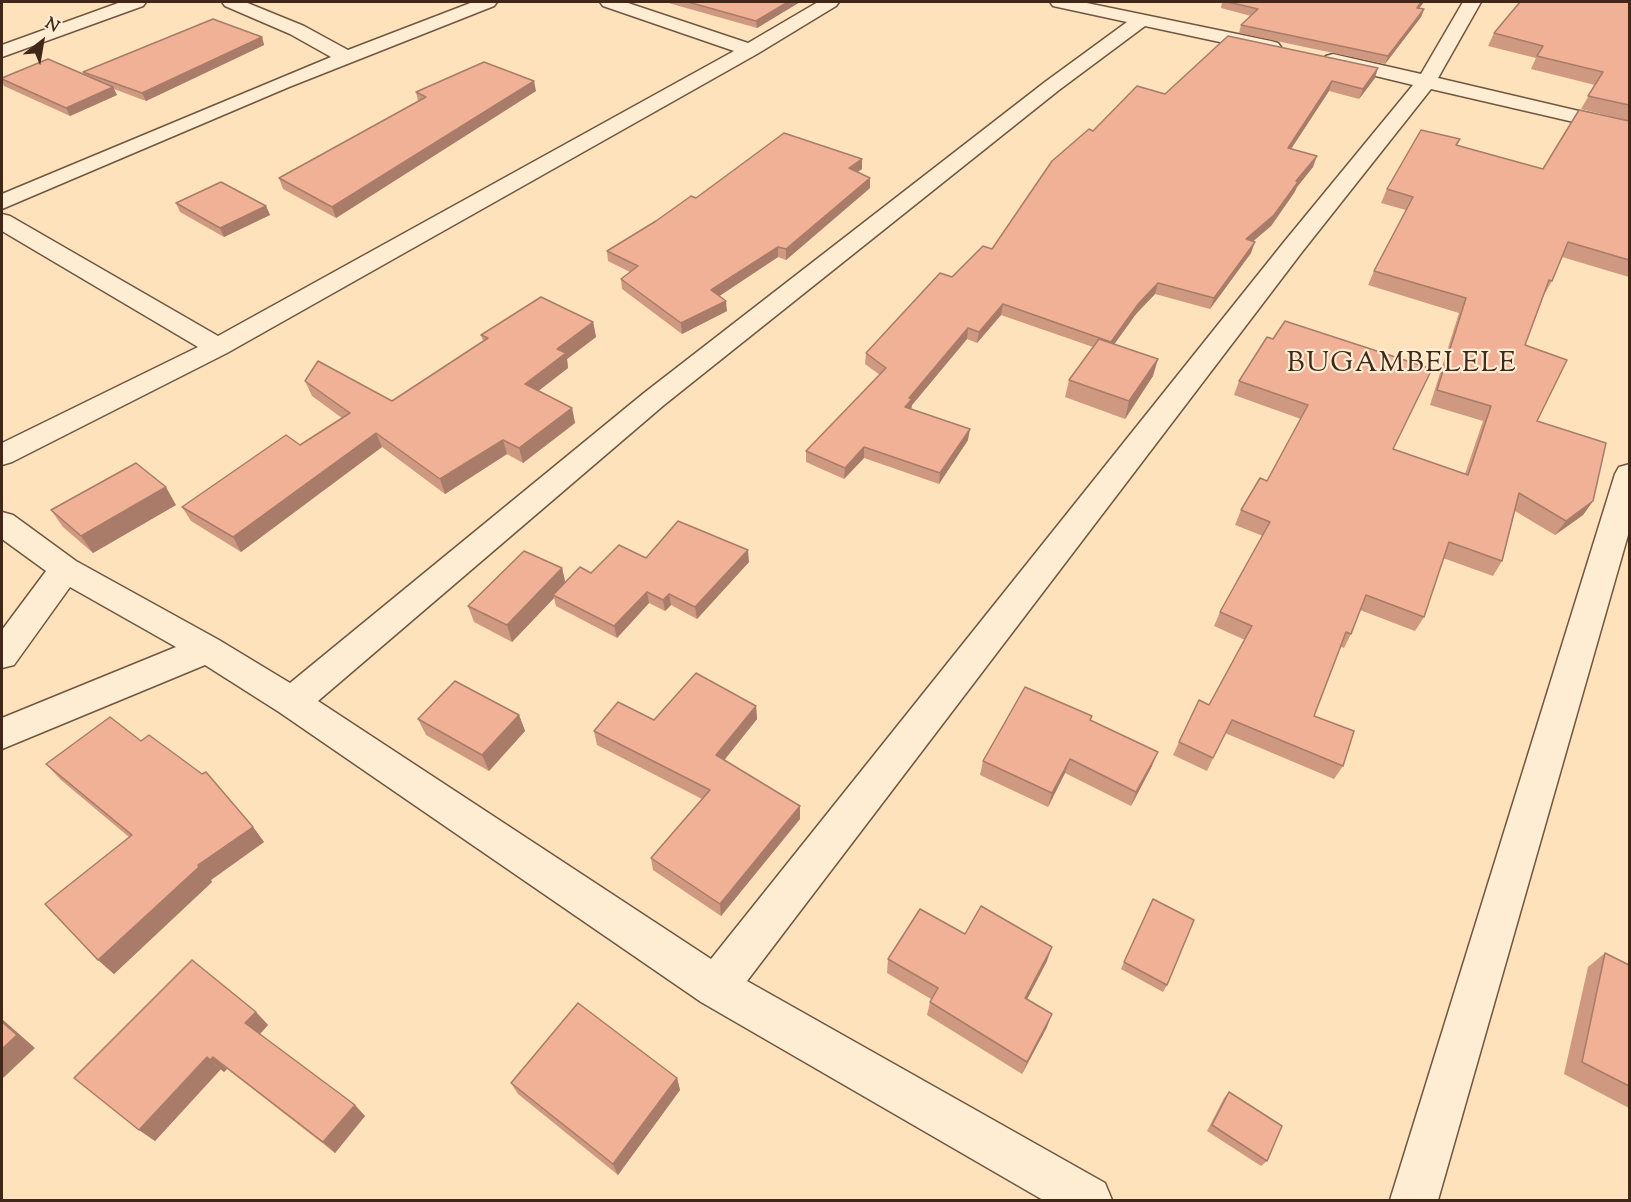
<!DOCTYPE html>
<html>
<head>
<meta charset="utf-8">
<style>
	body { margin:0 }
	#map { position:relative; width:1631px; height:1202px; overflow:hidden; background:#fee2bb; font-family:"Sorts Mill Goudy",serif }
	canvas { display:block }
	.frame { position:absolute; inset:0; border:3px solid #412717; pointer-events:none }
	.north { position:absolute; left:12px; top:12px; width:60px; height:60px; -webkit-text-stroke:4px #feecd3; paint-order:stroke; rotate:31deg; font-size:16px; font-weight:700; line-height:24px; text-align:center; color:#412717 }
	.north::after { content:''; display:block; margin:auto; width:21px; height:27px; background:#412717; clip-path:polygon(50% 0,100% 100%,50% 72%,0 100%) }
</style>
</head>
<body>
<div id="map">
<canvas width="1631" height="1202"></canvas>
<div class="frame"></div>
<div class="north">N</div>
</div>
<script>
const c = document.querySelector('canvas').getContext('2d');
c.lineJoin = 'round';
const shape = rows => new Path2D(rows.map(r => 'M' + r).join(''));
function stroke(path, color, width, dash) { c.strokeStyle = color; c.lineWidth = width; c.lineCap = dash ? 'butt' : 'round'; c.setLineDash(dash || []); c.stroke(path); }
function paint(path, color) { c.fillStyle = color; c.fill(path, 'evenodd'); }
function drawText(font, color, halo, rows, align = 'center') {
  c.font = font + ' "Sorts Mill Goudy",serif'; c.lineWidth = 4.5; c.setLineDash([]); c.textBaseline = 'middle'; c.strokeStyle = halo; c.fillStyle = color; for (const [text, x, y, turn = 0] of rows) {
    c.save(); c.translate(x, y); c.rotate((+turn || 0) * Math.PI / 180); c.textAlign = isNaN(turn) ? turn : align; if (halo) c.strokeText(text, 0, 0); c.fillText(text, 0, 0); c.restore();
  }
}
const minor = shape([
	[121,2,146,2,143,6,2,57,2,45,121,2],
	[222,2,245,2,304,26,348,50,473,2,497,2,494,6,289,87,2,209,2,194,331,57,290,34,225,6,222,2],
	[600,2,625,2,748,43,818,2,839,2,836,6,757,54,227,353,12,462,2,465,2,443,198,347,2,231,2,214,10,216,218,336,734,51,603,6,600,2],
	[1050,2,1082,2,1271,41,1278,43,1281,47,1278,51,1271,53,1145,26,1059,90,664,405,318,701,711,959,1284,242,1413,85,1326,64,1323,60,1326,56,1333,54,1421,74,1463,2,1481,2,1438,78,1630,123,1630,135,1431,89,1302,252,747,981,1105,1183,1112,1200,1043,1200,701,1002,279,712,205,665,2,749,2,718,176,647,70,587,14,665,2,668,2,630,46,571,2,539,2,512,13,515,76,561,219,640,290,683,644,393,1045,82,1127,22,1053,6,1050,2],
	[1630,464,1630,528,1438,1200,1390,1200,1615,474,1619,467,1630,464]
]);
stroke(minor, '#705640', 3);
paint(minor, '#feecd3');
paint(shape([
	[664,2,800,2,757,28,665,2],
	[1222,2,1424,2,1419,8,1424,9,1421,17,1385,64,1239,33,1241,25,1251,16,1221,8],
	[1629,2,1629,121,1581,109,1595,85,1531,69,1536,58,1488,46,1494,33],
	[262,37,264,45,146,101,114,89,117,95,70,116,4,86,2,82,2,78,85,75,83,72],
	[1375,78,1359,99,1329,91,1291,149,1313,167,1297,187,1294,193,1271,226,1253,241,1251,253,1210,309,1155,294,1136,314,1114,344,1153,376,1125,419,1065,397,1069,380,1093,347,1001,315,977,343,967,339,912,405,911,409,968,440,939,484,864,458,844,479,806,462,806,451,880,375,865,364,866,353,952,277,992,249,1093,131,1165,94],
	[536,91,336,218,283,189,279,178,418,101,416,92],
	[1629,121,1629,277,1562,257,1552,281,1544,295,1525,345,1537,421,1593,501,1583,515,1555,535,1515,511,1502,561,1493,576,1443,558,1424,617,1415,631,1360,610,1351,634,1344,648,1341,647,1314,716,1343,766,1334,779,1225,733,1207,771,1173,755,1179,742,1209,705,1245,640,1214,626,1220,612,1263,536,1235,525,1241,510,1267,481,1301,419,1234,395,1239,381,1267,337,1393,449,1465,474,1483,421,1430,405,1459,313,1368,285,1374,271,1406,210,1381,203,1387,189,1460,139,1457,145,1543,169],
	[862,159,862,169,857,172,870,178,870,188,786,260,778,257,719,296,727,311,682,334,622,289,621,279,630,272,608,261,607,251,696,198],
	[176,203,266,206,270,215,224,237,180,212],
	[593,322,596,337,567,359,568,368,538,391,572,408,575,423,523,463,507,454,445,494,382,447,241,552,191,521,182,507,300,445,342,418,312,396,305,381,392,401,483,341,481,335],
	[176,505,93,553,63,527,51,510],
	[646,558,749,562,697,619,671,605,665,611,649,603,617,638,556,606,554,598,512,642,474,622,468,606,562,568,565,582,591,573],
	[756,706,757,719,724,760,800,806,800,819,721,916,653,870,651,858,702,799,597,745,594,731,654,720],
	[519,715,525,731,489,771,426,735,418,719],
	[1092,716,1091,720,1152,766,1131,806,1065,773,1048,807,980,775,983,761],
	[46,764,253,827,264,842,211,880,212,882,114,974,98,960,129,837,61,780],
	[1153,899,1167,985,1163,992,1121,969],
	[1605,953,1629,965,1629,1108,1564,1074,1588,967],
	[888,959,1047,961,1027,999,1047,1027,1022,1074,927,1015,930,1002,931,999,887,973],
	[256,1012,268,1025,260,1034,365,1116,335,1153,227,1069,224,1072,221,1069,155,1141,139,1130],
	[677,1078,680,1090,618,1175,518,1094,511,1083],
	[1229,1092,1267,1161,1261,1166,1207,1131,1224,1098]
]), '#ce9881');
paint(shape([
	[788,2,800,2,757,28,756,21],
	[1421,2,1424,2,1414,15,1417,8],
	[1424,9,1421,17,1385,64,1388,56],
	[262,37,264,45,146,101,142,93],
	[1378,68,1375,78,1359,99,1363,89],
	[534,81,536,91,336,218,332,207],
	[1332,81,1329,91,1285,158,1288,148],
	[113,87,117,95,70,116,66,108],
	[1317,156,1313,167,1297,187,1294,193,1271,226,1243,250,1246,239],
	[862,159,862,169,848,178,849,168],
	[870,178,870,188,786,260,786,249],
	[266,206,270,215,224,237,220,228],
	[1255,242,1251,253,1210,309,1214,298],
	[778,247,778,257,712,301,711,290],
	[1158,283,1155,294,1136,314,1108,353,1111,342,1139,303],
	[726,301,727,311,682,334,681,323],
	[1003,304,1001,315,977,343,979,332],
	[593,322,596,337,567,359,568,368,528,399,525,384,557,349],
	[968,328,967,339,912,405,911,410,905,407,909,398],
	[1158,359,1153,376,1125,419,1129,401],
	[572,408,575,423,523,463,519,448],
	[970,429,968,440,939,484,940,473],
	[376,433,382,447,241,552,233,537],
	[503,440,507,454,445,494,440,479],
	[864,447,864,458,844,479,845,468],
	[166,487,176,505,93,553,81,536],
	[1593,501,1583,515,1555,535,1566,521],
	[748,550,749,562,697,619,695,607],
	[562,568,566,585,553,595,554,598,512,642,507,625],
	[647,592,649,603,617,638,614,626],
	[669,594,671,605,665,611,663,600],
	[756,706,757,719,718,768,716,755],
	[519,715,525,731,489,771,482,755],
	[1158,752,1152,766,1131,806,1136,792],
	[1070,759,1065,773,1048,807,1052,793],
	[800,806,800,819,721,916,720,904],
	[253,827,264,842,211,880,212,882,114,974,98,960,198,865],
	[1052,947,1047,961,1021,1011,1025,998],
	[256,1012,268,1025,258,1036,245,1023],
	[1052,1014,1047,1027,1022,1074,1027,1062],
	[2,1019,35,1048,2,1079],
	[207,1057,221,1069,155,1141,139,1130],
	[213,1057,227,1069,224,1072,210,1060],
	[677,1078,680,1090,618,1175,613,1164],
	[355,1105,365,1116,335,1153,323,1142]
]), '#a87c69');
const building = shape([
	[688,2,788,2,756,21,688,2],
	[1228,2,1421,2,1417,8,1424,9,1388,56,1241,25,1258,9,1228,2],
	[1520,2,1629,2,1629,105,1588,96,1603,72,1537,56,1543,46,1494,33,1520,2],
	[213,19,262,37,142,93,83,72,213,19],
	[1228,36,1378,68,1363,89,1332,81,1288,148,1317,156,1296,181,1298,182,1274,215,1246,239,1255,242,1214,298,1158,283,1139,303,1111,342,1003,304,979,332,968,328,909,398,912,399,905,407,970,429,940,473,864,447,845,468,806,451,886,368,866,353,940,273,952,277,983,246,992,249,1052,161,1089,129,1093,131,1137,86,1165,94,1228,36],
	[48,59,113,87,66,108,2,79,2,78,48,59],
	[484,62,534,81,332,207,279,178,426,97,416,92,484,62],
	[1579,110,1629,121,1629,260,1568,242,1552,281,1549,280,1525,345,1567,360,1537,421,1606,443,1593,501,1566,521,1519,493,1502,561,1449,542,1424,617,1366,595,1351,634,1346,632,1314,716,1354,731,1343,766,1232,720,1213,758,1179,742,1199,700,1209,705,1252,626,1220,612,1270,522,1241,510,1260,478,1267,481,1308,405,1239,381,1267,337,1273,339,1285,321,1432,369,1393,449,1468,475,1491,406,1437,390,1466,298,1374,271,1413,197,1387,189,1421,130,1460,139,1456,145,1543,169,1579,110],
	[784,133,862,159,849,168,870,178,786,249,778,247,711,290,726,301,681,323,621,279,638,266,607,251,656,221,691,196,696,198,784,133],
	[221,182,266,206,220,228,176,203,221,182],
	[541,297,593,322,557,349,566,353,525,384,572,408,519,448,503,440,440,479,376,433,233,537,182,507,286,435,300,445,350,413,305,381,318,361,392,401,488,338,481,335,541,297],
	[1099,339,1158,359,1129,401,1069,380,1099,339],
	[136,463,166,487,81,536,51,510,136,463],
	[678,521,748,550,695,607,669,594,663,600,647,592,614,626,553,595,580,567,591,573,619,545,646,558,678,521],
	[524,551,562,568,507,625,468,606,524,551],
	[696,673,756,706,716,755,800,806,720,904,651,858,710,790,594,731,618,702,654,720,696,673],
	[455,681,519,715,482,755,418,719,455,681],
	[1025,687,1092,716,1090,720,1158,752,1136,792,1070,759,1052,793,983,761,1025,687],
	[110,717,141,741,149,735,202,774,206,772,253,827,198,865,199,867,98,960,45,904,132,835,46,764,110,717],
	[1153,899,1194,920,1167,985,1124,962,1153,899],
	[981,906,1052,947,1025,998,1052,1014,1027,1062,930,1002,938,988,888,959,920,909,965,934,981,906],
	[1605,953,1629,965,1629,1086,1582,1062,1605,953],
	[192,960,256,1012,245,1023,355,1105,323,1142,213,1057,210,1060,207,1057,139,1130,74,1078,192,960],
	[578,1003,677,1078,613,1164,511,1083,578,1003],
	[2,1022,17,1035,2,1049,2,1022],
	[1229,1092,1282,1126,1267,1161,1212,1125,1229,1092]
]);
paint(building, '#f0b196');
stroke(building, '#a87c69', 1.5);
c.letterSpacing = '1.5px';
drawText('28px', '#412717', '#feecd3', [
	["BUGAMBELELE",1402,366]
]);
c.letterSpacing = '0px';
</script>
</body>
</html>
